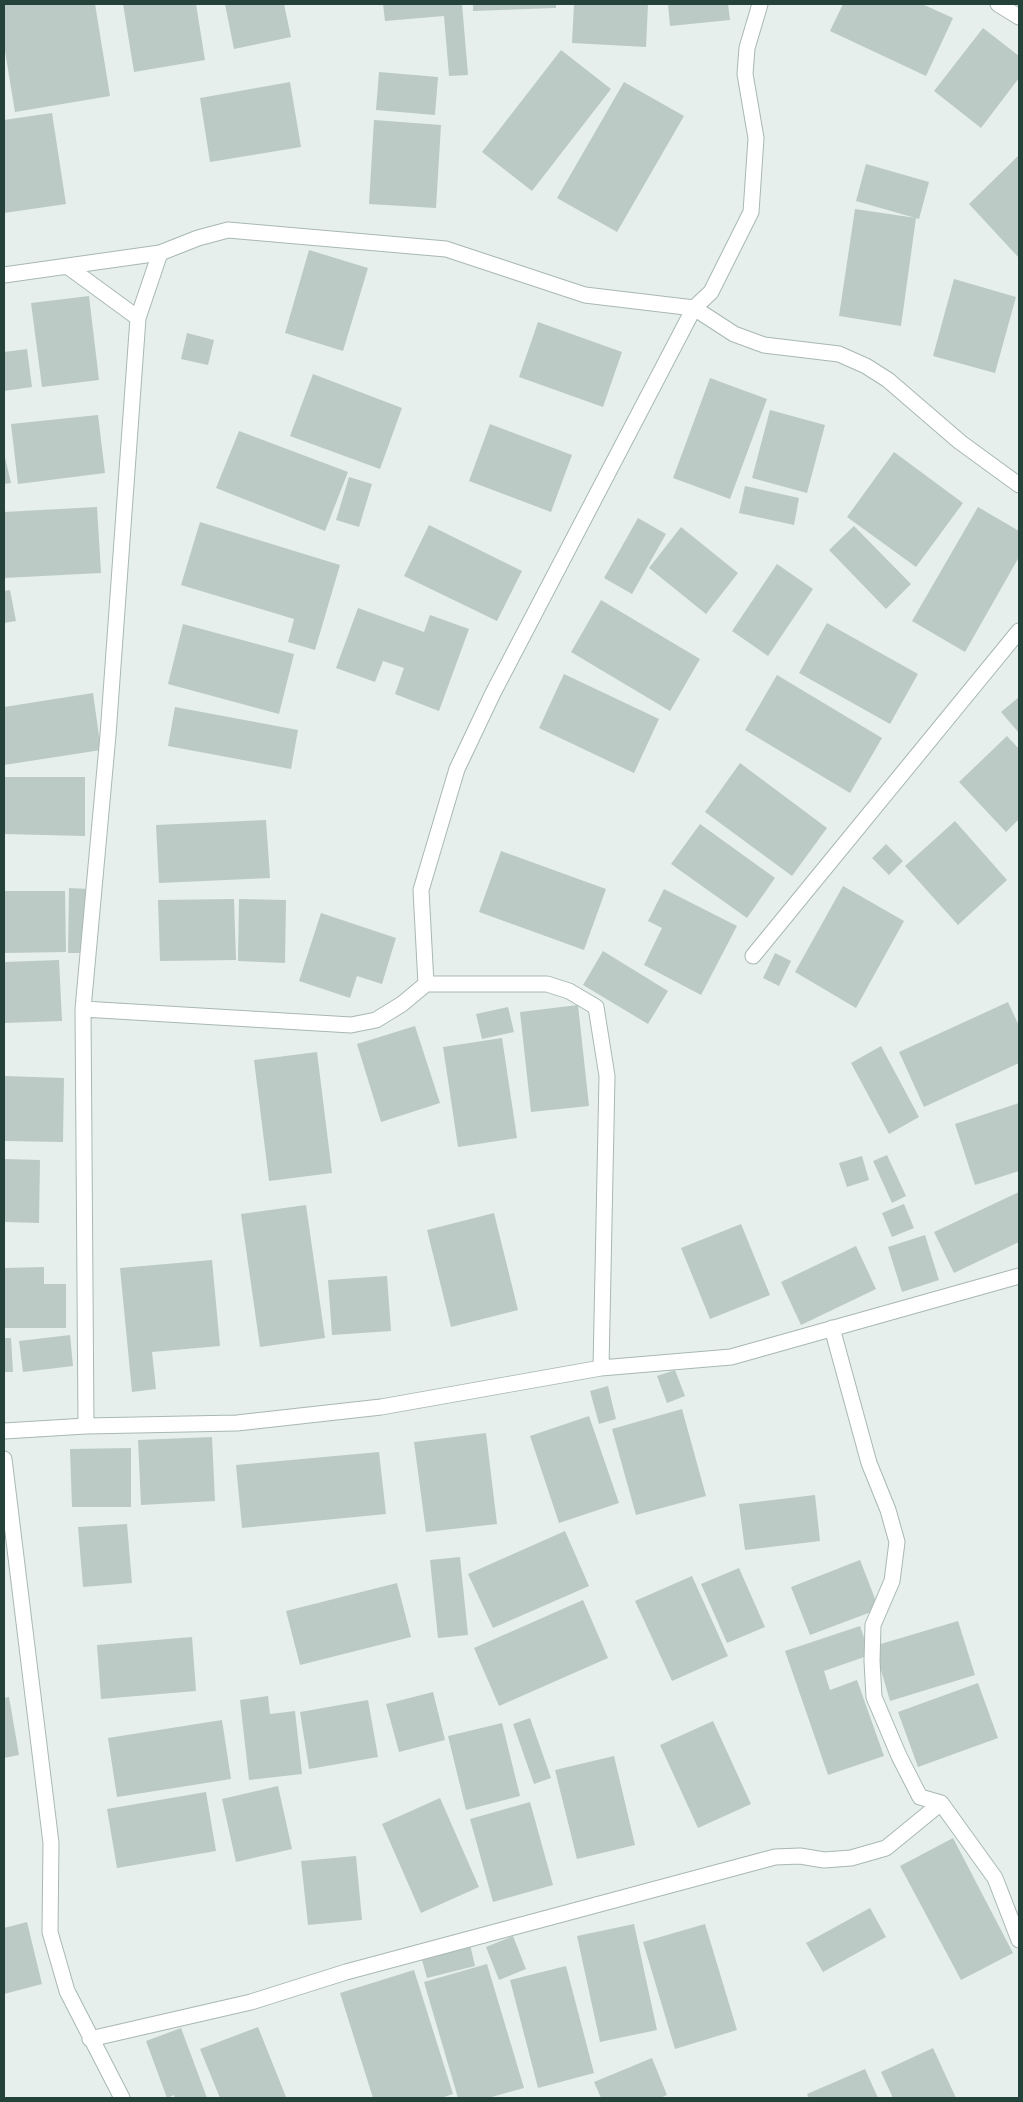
<!DOCTYPE html>
<html>
<head>
<meta charset="utf-8">
<style>
	body { margin:0 }
	#map { position:relative; width:1023px; height:2102px; overflow:hidden; background:#e6efeb; font-family:Overpass,sans-serif }
	canvas { display:block }
	.frame { position:absolute; inset:0; border:5px solid #24423a; pointer-events:none }
</style>
</head>
<body>
<div id="map">
<canvas width="1023" height="2102"></canvas>
<div class="frame"></div>
</div>
<script>
const c = document.querySelector('canvas').getContext('2d');
c.lineJoin = 'round';
function paint(path, color) { c.fillStyle = color; c.fill(path, 'evenodd'); }
const shape = rows => new Path2D(rows.map(r => 'M' + r).join(''));
function stroke(path, color, width, dash) { c.strokeStyle = color; c.lineWidth = width; c.lineCap = dash ? 'butt' : 'round'; c.setLineDash(dash || []); c.stroke(path); }
paint(shape([
	[4,4,95,4,110,96,15,112,4,45],
	[123,4,196,4,205,60,134,72],
	[225,4,284,4,291,37,234,49],
	[383,4,462,4,468,75,449,76,444,16,385,21],
	[473,4,556,4,556,8,473,11],
	[574,4,648,4,646,47,572,43],
	[668,4,728,4,730,20,670,26],
	[843,4,922,4,953,18,926,76,830,31],
	[983,28,1019,56,1019,78,981,128,934,91],
	[561,50,611,89,532,191,482,152],
	[379,72,438,77,435,115,376,110],
	[290,82,301,147,210,162,200,98],
	[624,82,684,116,617,232,557,198],
	[52,113,66,204,4,213,4,120],
	[374,120,441,125,436,208,369,204],
	[1019,155,1019,258,969,204],
	[866,164,929,182,919,219,856,201],
	[855,209,916,218,901,326,839,316],
	[309,250,368,268,343,351,285,333],
	[954,279,1016,297,995,373,933,356],
	[89,296,99,380,42,387,31,303],
	[538,322,622,352,603,407,519,377],
	[187,333,214,340,208,365,181,359],
	[27,349,32,387,4,391,4,352],
	[313,374,402,408,380,469,290,436],
	[710,378,767,399,730,499,673,478],
	[770,410,825,425,807,493,752,478],
	[98,415,105,473,18,484,11,424],
	[490,424,572,455,551,512,469,481],
	[239,431,348,472,325,531,216,488],
	[894,452,963,503,916,567,847,517],
	[4,453,11,483,4,484],
	[349,477,372,484,359,527,336,520],
	[745,486,799,498,794,525,739,513],
	[97,507,101,573,4,578,4,512],
	[978,507,1019,531,1019,557,965,652,912,621],
	[638,518,666,534,632,594,604,578],
	[200,522,340,565,315,650,288,642,294,619,181,585],
	[429,525,522,571,497,621,404,576],
	[854,526,911,584,886,609,829,550],
	[681,527,738,573,706,614,649,568],
	[777,564,813,589,768,656,732,631],
	[10,590,16,621,4,623,4,591],
	[601,600,700,659,670,711,571,652],
	[358,608,424,632,430,615,469,629,439,711,395,694,404,668,383,661,375,682,336,668],
	[827,623,918,674,890,724,799,673],
	[183,624,294,654,279,714,168,684],
	[564,674,659,719,634,773,539,728],
	[777,675,882,738,850,793,745,730],
	[93,693,101,750,4,765,4,707],
	[1019,697,1019,733,1001,712],
	[175,707,298,730,291,769,168,746],
	[1007,736,1019,749,1019,819,1006,832,959,782],
	[740,763,827,828,792,876,705,812],
	[4,777,85,777,85,836,4,834],
	[266,820,270,878,159,883,156,825],
	[955,821,1007,880,958,925,905,866],
	[700,824,775,878,747,918,671,864],
	[886,844,903,861,889,875,872,858],
	[501,851,606,889,584,950,479,912],
	[843,886,904,921,856,1008,795,972],
	[69,888,88,889,88,953,68,953],
	[664,889,737,926,701,995,644,965,662,928,648,921],
	[4,891,65,891,66,952,4,953],
	[234,899,236,960,160,961,158,900],
	[239,899,286,900,285,963,238,961],
	[321,913,396,938,382,984,357,976,350,998,299,981],
	[603,951,668,991,648,1024,583,985],
	[775,953,791,961,779,986,763,978],
	[59,960,62,1021,4,1023,4,962],
	[1008,1002,1019,1026,1019,1063,924,1107,899,1052],
	[578,1005,589,1106,531,1112,520,1012],
	[508,1007,514,1032,482,1039,476,1014],
	[415,1026,440,1103,381,1122,357,1044],
	[502,1038,517,1138,458,1147,443,1047],
	[881,1046,919,1117,889,1134,851,1063],
	[317,1052,332,1173,269,1181,254,1060],
	[4,1076,64,1078,63,1142,4,1141],
	[1019,1103,1019,1171,975,1185,955,1124],
	[887,1155,906,1196,892,1203,873,1161],
	[862,1156,869,1180,847,1187,839,1163],
	[4,1159,40,1160,39,1223,4,1222],
	[1019,1192,1019,1242,954,1273,934,1232],
	[904,1204,914,1228,892,1237,882,1213],
	[306,1205,325,1338,260,1347,241,1214],
	[494,1213,518,1310,451,1327,427,1230],
	[741,1224,770,1295,710,1319,681,1248],
	[925,1235,939,1280,902,1292,888,1247],
	[856,1246,876,1289,801,1325,781,1282],
	[212,1260,220,1346,152,1352,156,1389,132,1392,120,1268],
	[44,1267,44,1284,66,1284,66,1328,4,1328,4,1268],
	[387,1276,391,1331,332,1335,328,1280],
	[70,1335,73,1366,23,1372,19,1341],
	[4,1338,11,1338,13,1372,4,1372],
	[675,1370,685,1396,667,1403,657,1376],
	[608,1386,616,1419,599,1424,590,1391],
	[682,1409,706,1496,636,1515,612,1429],
	[589,1416,619,1503,559,1523,530,1436],
	[486,1433,497,1524,426,1532,414,1442],
	[212,1437,215,1501,141,1505,138,1440],
	[131,1448,131,1507,72,1507,70,1449],
	[379,1452,386,1514,242,1528,236,1465],
	[815,1495,820,1541,745,1550,739,1504],
	[127,1524,132,1583,83,1587,78,1527],
	[565,1531,589,1586,493,1628,468,1574],
	[460,1557,468,1635,438,1638,430,1560],
	[860,1560,879,1609,810,1635,791,1587],
	[739,1568,765,1627,727,1643,701,1584],
	[692,1576,728,1656,672,1681,635,1601],
	[397,1583,411,1637,300,1665,286,1611],
	[583,1600,608,1658,499,1706,474,1648],
	[958,1621,975,1675,890,1701,874,1646],
	[860,1626,870,1655,824,1671,830,1690,857,1680,884,1756,828,1775,785,1651],
	[192,1637,196,1691,101,1699,97,1645],
	[978,1683,998,1738,918,1767,898,1712],
	[433,1692,445,1740,399,1752,386,1704],
	[268,1696,270,1714,295,1711,302,1774,249,1780,240,1700],
	[9,1697,19,1755,4,1758,4,1698],
	[368,1700,378,1757,309,1769,300,1712],
	[530,1718,551,1778,534,1784,513,1724],
	[222,1720,231,1779,117,1797,108,1738],
	[713,1721,751,1804,698,1828,660,1745],
	[502,1723,520,1796,466,1810,448,1736],
	[614,1756,635,1845,577,1859,555,1770],
	[278,1786,292,1849,236,1862,222,1799],
	[206,1792,216,1851,117,1868,107,1809],
	[440,1798,479,1887,421,1913,382,1824],
	[530,1802,553,1885,493,1902,470,1819],
	[953,1838,1013,1953,961,1980,900,1866],
	[356,1856,362,1920,308,1925,301,1861],
	[870,1908,886,1937,823,1972,806,1943],
	[27,1922,42,1984,4,1994,4,1928],
	[634,1924,657,2030,600,2042,577,1936],
	[705,1924,737,2030,675,2049,643,1942],
	[513,1936,526,1969,499,1980,486,1947],
	[469,1940,475,1966,427,1978,420,1953],
	[487,1964,524,2088,488,2098,458,2098,424,1982],
	[566,1966,594,2073,538,2088,510,1980],
	[414,1970,453,2094,441,2098,373,2098,340,1993],
	[258,2027,286,2097,220,2098,200,2049],
	[181,2028,207,2098,175,2098,174,2095,167,2098,146,2041],
	[933,2048,956,2098,893,2098,881,2072],
	[652,2058,667,2095,660,2098,601,2098,594,2082],
	[865,2069,878,2098,809,2098,807,2094]
]), '#bbcac4');
const street = shape([
	[998,4,1019,17],
	[67,266,138,318],
	[4,275,160,253,198,238,228,230,446,249,585,295,694,308,734,334,764,345,839,354,866,366,888,380,960,442,1019,485],
	[753,956,1019,631],
	[426,984,421,890,457,769,493,693,694,308,711,292,751,212,756,138,745,74,747,48,760,4],
	[83,1009,351,1025,376,1020,402,1004,426,984,547,984,569,991,596,1007,607,1076,601,1368],
	[832,1328,869,1463,888,1510,897,1542,892,1581,873,1625,872,1661,874,1697,899,1756,920,1797,941,1803,995,1878,1019,1940],
	[86,1426,83,1009,108,735,138,318,160,253],
	[4,1431,86,1426,237,1423,381,1407,601,1368,731,1357,1019,1276],
	[4,1459,51,1843,50,1932,67,1991,122,2098],
	[90,2039,251,2002,346,1972,775,1857,800,1856,824,1860,851,1858,886,1848,941,1803]
]);
stroke(street, '#a8b8b2', 17);
stroke(street, '#fff', 15);
</script>
</body>
</html>
